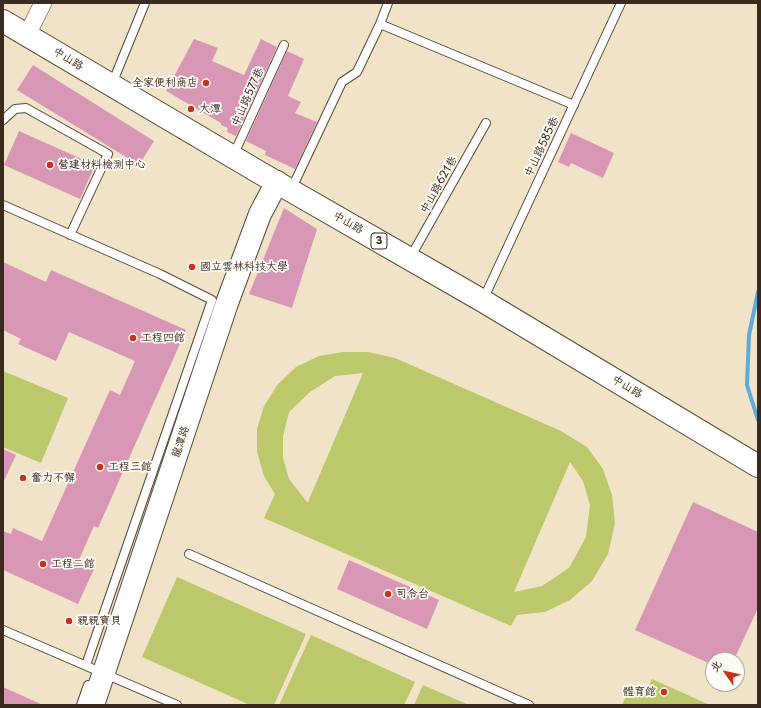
<!DOCTYPE html>
<html>
<head>
<meta charset="utf-8">
<style>
	body { margin:0 }
	#map { position:relative; width:761px; height:708px; overflow:hidden; background:#f1e3c7; font-family:"Playpen Sans","LXGW WenKai TC",sans-serif }
	canvas { display:block }
	.frame { position:absolute; inset:0; border:4px solid #3b2a1e; pointer-events:none }
	.north { position:absolute; left:705px; top:652px; width:40px; height:40px; box-sizing:border-box; background:#fdfcf7; border:1px solid #afa8a0; border-radius:50%; rotate:304deg; font-size:11px; font-weight:700; line-height:16px; text-align:center; color:#3b2a1e }
	.north::after { content:''; display:block; margin:auto; width:14px; height:18px; background:#c8321e; clip-path:polygon(50% 0,100% 100%,50% 72%,0 100%) }
</style>
</head>
<body>
<div id="map">
<canvas width="761" height="708"></canvas>
<div class="frame"></div>
<div class="north">北</div>
</div>
<script>
const c = document.querySelector('canvas').getContext('2d');
c.lineJoin = 'round';
function paint(path, color) { c.fillStyle = color; c.fill(path, 'evenodd'); }
const shape = rows => new Path2D(rows.map(r => 'M' + r).join(''));
function stroke(path, color, width, dash) { c.strokeStyle = color; c.lineWidth = width; c.lineCap = dash ? 'butt' : 'round'; c.setLineDash(dash || []); c.stroke(path); }
function drawText(font, color, halo, rows, align = 'center') {
  c.font = font + ' "Playpen Sans","LXGW WenKai TC",sans-serif'; c.lineWidth = 3.5; c.setLineDash([]); c.textBaseline = 'middle'; c.strokeStyle = halo; c.fillStyle = color; for (const [text, x, y, turn = 0] of rows) {
    c.save(); c.translate(x, y); c.rotate((+turn || 0) * Math.PI / 180); c.textAlign = isNaN(turn) ? turn : align; if (halo) c.strokeText(text, 0, 0); c.fillText(text, 0, 0); c.restore();
  }
}
paint(shape([
	[343,352,368,352,395,358,561,431,587,447,603,469,612,495,615,523,608,554,592,581,570,600,545,612,517,615,511,626,264,518,275,494,264,476,257,452,257,429,264,406,278,384,296,367,319,356],
	[363,373,308,502,307,502,289,479,283,458,283,436,289,412,310,392,335,376],
	[570,462,583,481,590,505,586,537,569,568,542,586,514,592],
	[3,371,68,398,41,463,3,447],
	[177,577,306,634,274,705,250,705,142,657],
	[311,635,415,682,404,705,279,705],
	[652,679,710,705,622,705,629,689,645,695],
	[423,685,469,705,414,705]
]), '#bbc86b');
stroke(shape([
	[758,292,749,335,747,385,758,420]
]), '#5faad7', 4);
paint(shape([
	[194,39,218,48,212,61,244,75,261,39,277,47,236,136,227,132,228,128,221,125,221,123,166,91],
	[287,51,304,59,288,96,301,102,295,113,317,122,295,169,265,155,266,151,246,141],
	[33,65,154,141,139,165,17,90],
	[19,131,95,165,80,199,4,165],
	[571,133,614,153,603,178,571,163,569,167,558,162],
	[284,208,317,229,292,308,249,294],
	[3,262,46,282,51,270,186,330,98,528,94,526,78,562,94,569,78,604,3,570,3,531,11,534,13,528,42,541,110,390,120,395,135,361,69,332,56,361,18,344,21,339,3,330],
	[3,449,16,455,3,483],
	[693,502,758,532,758,608,734,660,713,660,713,665,635,630],
	[349,560,439,600,427,629,337,589],
	[3,687,43,705,3,705]
]), '#d997b6');
const lane = shape([
	[380,24,574,105],
	[112,84,145,3],
	[3,120,15,109,26,108,108,154,70,235],
	[233,156,284,45],
	[291,190,342,82,357,72,380,24,388,3],
	[3,205,160,274,212,300,86,665],
	[410,258,486,123],
	[483,300,621,3],
	[189,554,529,705],
	[3,630,177,705],
	[81,705,88,685]
]);
const street = shape([
	[27,35,43,3]
]);
const secondary = shape([
	[93,705,227,303,260,214,277,182]
]);
const primary = shape([
	[3,21,262,174,483,301,758,466]
]);
stroke(lane, '#564637', 10);
stroke(street, '#564637', 18);
stroke(secondary, '#564637', 24);
stroke(primary, '#564637', 24);
stroke(lane, '#fff', 8);
stroke(street, '#fff', 17);
stroke(secondary, '#fff', 22);
stroke(primary, '#fff', 22);
for (const [x, y, r, color] of [
	[206,83,4,"#c8321e"],
	[191,109,4,"#c8321e"],
	[50,165,4,"#c8321e"],
	[192,267,4,"#c8321e"],
	[133,338,4,"#c8321e"],
	[100,467,4,"#c8321e"],
	[23,478,4,"#c8321e"],
	[43,564,4,"#c8321e"],
	[388,594,4,"#c8321e"],
	[69,621,4,"#c8321e"],
	[664,692,4,"#c8321e"]
]) { const dot = new Path2D(); dot.arc(x, y, r, 0, 2 * Math.PI); c.fillStyle = color; c.fill(dot); stroke(dot, '#fdfcf7', 1.5); }
for (const [x, y, w] of [
	[379,241,16]
]) { const box = new Path2D(); box.roundRect(x - w / 2, y - 8, w, 16, 3); c.fillStyle = '#fdfcf7'; c.fill(box); stroke(box, '#3b2a1e', 1); }
drawText('bold 10px', '#3b2a1e', null, [
	["3",379,241]
]);
drawText('11px', '#3b2a1e', '#fdfcf7', [
	["中山路",68,59,31],
	["中山路577巷",248,97,-66],
	["中山路585巷",542,147,-65],
	["中山路621巷",439,185,-61],
	["中山路",348,223,30],
	["中山路",627,387,31],
	["龍潭路",181,442,-72]
]);
drawText('11px', '#3b2a1e', '#fdfcf7', [
	["全家便利商店",198,83,"right"],
	["大潭",199,109],
	["營建材料檢測中心",58,165],
	["國立雲林科技大學",200,267],
	["工程四館",141,338],
	["工程三館",108,467],
	["奮力不懈",31,478],
	["工程二館",51,564],
	["司令台",396,594],
	["親親寶貝",77,621],
	["體育館",656,692,"right"]
], 'left');
</script>
</body>
</html>
